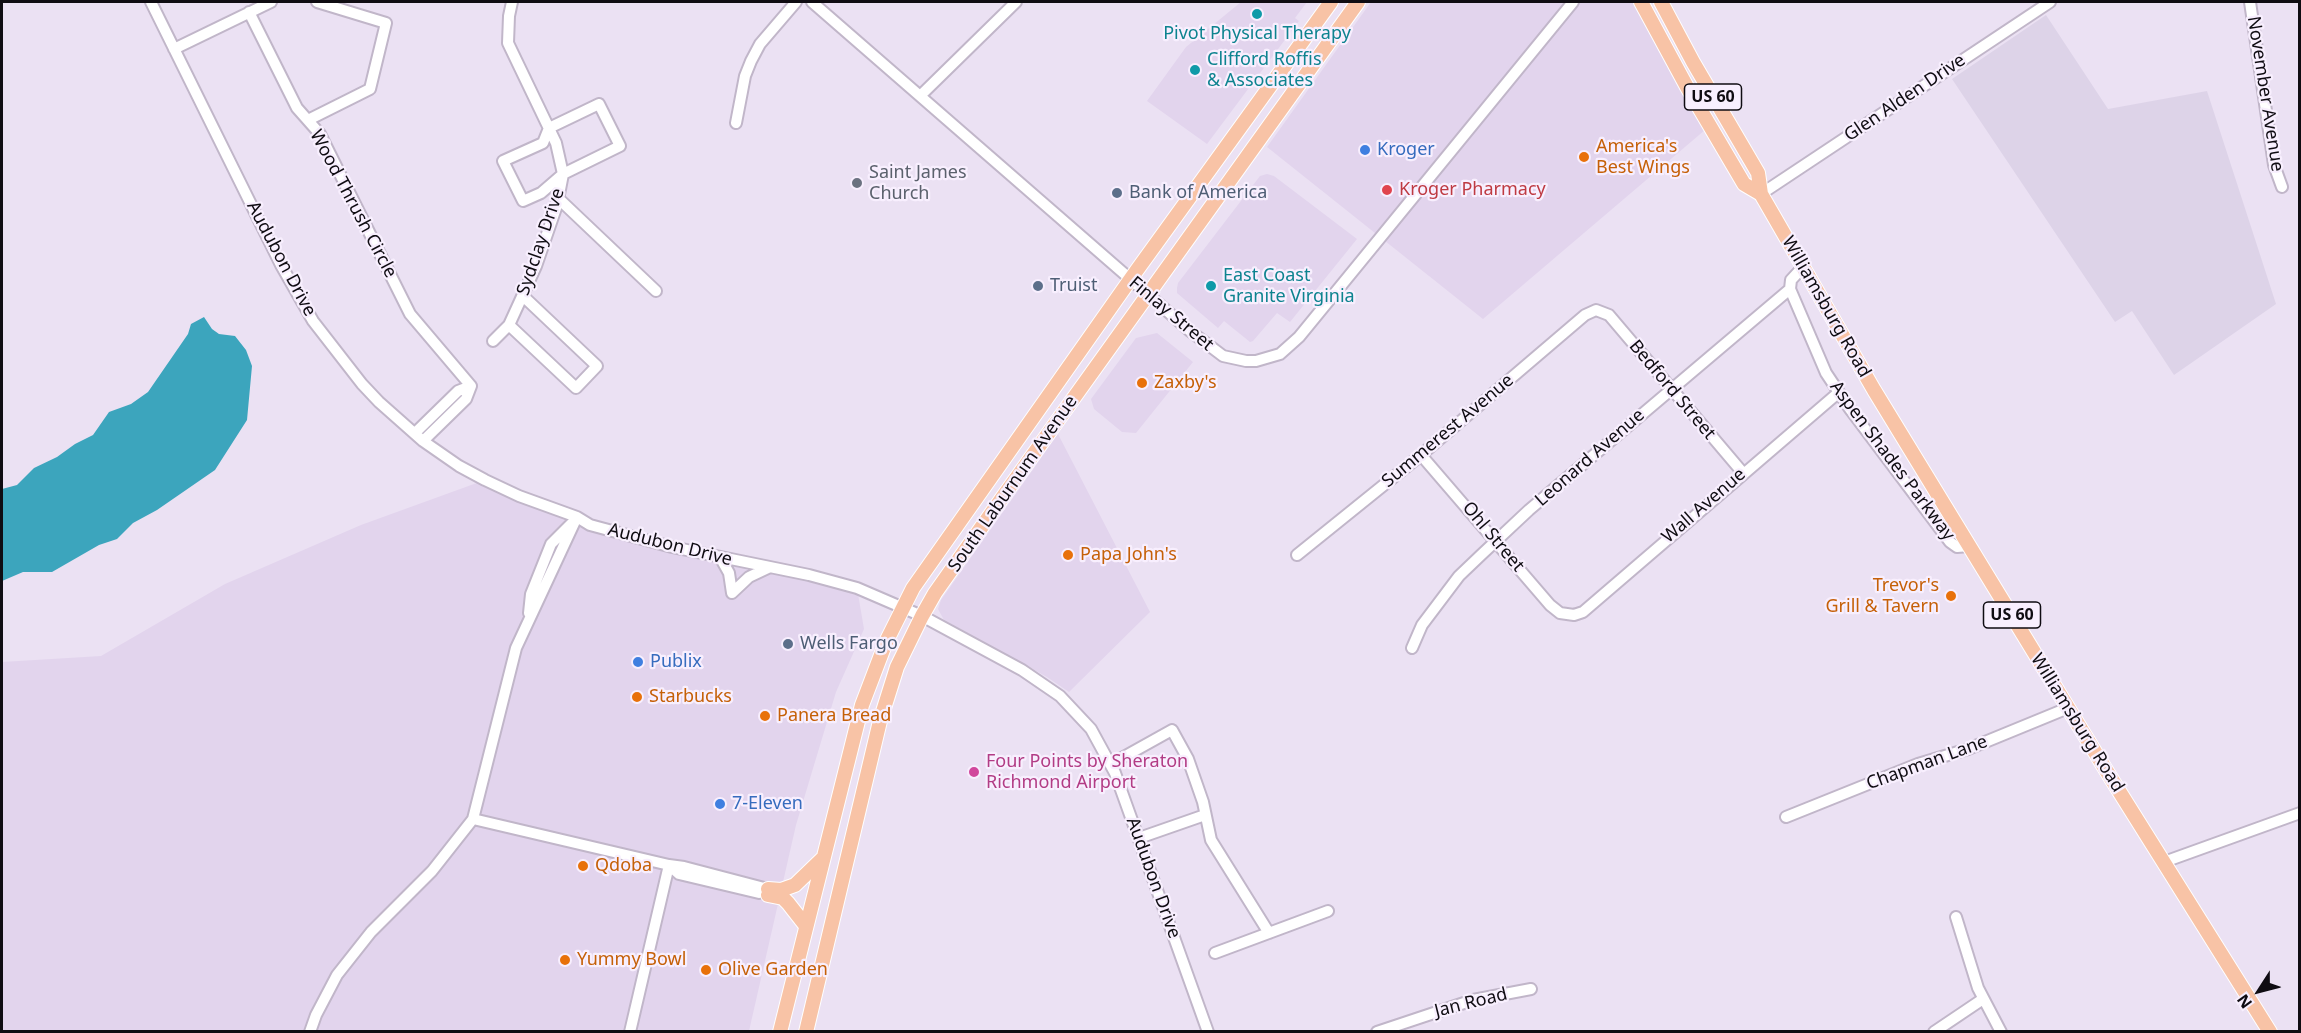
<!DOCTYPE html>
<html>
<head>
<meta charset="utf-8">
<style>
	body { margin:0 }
	#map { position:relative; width:2301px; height:1033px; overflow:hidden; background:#ebe1f3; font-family:"Noto Sans",sans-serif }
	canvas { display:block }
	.frame { position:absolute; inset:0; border:3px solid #0f0c12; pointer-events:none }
	.north { position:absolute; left:2229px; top:961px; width:60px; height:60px; -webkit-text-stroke:4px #f8effe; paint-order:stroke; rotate:234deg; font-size:16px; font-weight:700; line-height:24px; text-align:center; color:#0f0c12 }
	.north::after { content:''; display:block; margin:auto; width:21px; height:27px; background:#0f0c12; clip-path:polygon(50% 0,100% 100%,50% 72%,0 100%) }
</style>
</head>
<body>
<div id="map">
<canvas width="2301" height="1033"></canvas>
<div class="frame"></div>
<div class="north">N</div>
</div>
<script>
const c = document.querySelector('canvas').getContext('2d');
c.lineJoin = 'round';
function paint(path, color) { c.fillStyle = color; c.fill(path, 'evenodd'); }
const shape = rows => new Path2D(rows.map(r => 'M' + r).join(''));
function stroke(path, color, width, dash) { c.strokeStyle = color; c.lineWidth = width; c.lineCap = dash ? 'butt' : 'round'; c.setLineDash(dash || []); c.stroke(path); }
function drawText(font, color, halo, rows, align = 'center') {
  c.font = font + ' "Noto Sans",sans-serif'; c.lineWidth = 4.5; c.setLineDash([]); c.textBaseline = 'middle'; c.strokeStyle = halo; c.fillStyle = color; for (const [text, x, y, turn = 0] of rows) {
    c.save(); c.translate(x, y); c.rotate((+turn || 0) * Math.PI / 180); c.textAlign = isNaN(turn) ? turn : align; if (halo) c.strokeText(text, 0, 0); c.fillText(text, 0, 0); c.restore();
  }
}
paint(shape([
	[1241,2,1307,2,1295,18,1299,21,1207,144,1147,101,1186,47],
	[1371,2,1644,2,1712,124,1483,319,1267,147],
	[1267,174,1274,176,1357,239,1290,322,1277,313,1253,341,1250,342,1224,321,1218,328,1177,293,1177,288,1178,283,1260,176],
	[1157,333,1193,362,1136,433,1122,432,1094,409,1091,399,1136,338],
	[1058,434,1150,612,1069,692,1047,677,944,620,938,609,941,600],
	[485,480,590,525,857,588,864,629,836,692,796,825,749,1031,2,1032,2,662,101,656,225,584,361,525]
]), '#e2d4ed');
paint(shape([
	[2046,15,2108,109,2207,91,2276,304,2174,375,2132,311,2115,322,1952,79]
]), '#ddd3e8');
paint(shape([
	[204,317,212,329,219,334,235,336,246,350,252,366,247,420,215,470,157,510,133,523,117,539,99,545,52,572,23,572,2,581,2,489,17,485,34,468,57,457,75,444,93,435,109,412,131,404,148,392,188,334,191,324]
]), '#3ca5bd');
const minor = shape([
	[151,2,281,265,313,321,362,384,379,402,423,441,459,466,485,480,519,496,577,517,590,525,672,547,809,575,857,588,922,616,1022,670,1060,696,1091,729,1115,773,1208,1032],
	[812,2,1190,331,1223,356,1246,361,1256,361,1280,354,1299,337,1573,2],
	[2250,2,2274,165,2282,187],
	[249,12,297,108,320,134,410,314,471,386],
	[174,49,271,2],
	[920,96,1016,2],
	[599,104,620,146,563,174,541,193,523,201,503,161,543,143,549,128,599,104],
	[308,120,370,89,386,23,317,2],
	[736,123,745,76,751,61,760,44,796,2],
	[1761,194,2050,2],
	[559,199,656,291],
	[1803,267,1791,280,1790,289,1826,373,1850,409,1950,542,1957,547,1969,546],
	[509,325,576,388,597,366,523,296],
	[493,341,509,325,536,266,557,205,563,174,556,143,508,43,509,16,512,2],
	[415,433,458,391,471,386],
	[423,441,466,399,471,386],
	[1421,455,1550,605,1560,613,1574,615,1583,612,1838,393],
	[1297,555,1421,455,1585,315,1596,310,1609,315,1743,473],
	[720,557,729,573,732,593],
	[732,593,749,577,768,568],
	[529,613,531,594,551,544,571,524],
	[1412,648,1422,625,1459,576,1481,555,1529,510,1790,289],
	[1111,764,1172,730,1188,759,1203,802,1211,840,1269,933],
	[1786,817,1918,764,1968,749,2068,708],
	[473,819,669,865,684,867,768,889],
	[1139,838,1205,815],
	[2164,862,2300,813],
	[669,865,679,874,759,893],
	[1956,917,1978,988,2001,1032],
	[1215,953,1328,911],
	[310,1032,316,1015,337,975,371,932,432,871,473,819,516,648,577,517],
	[630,1032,669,865],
	[1377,1032,1473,1000,1531,989],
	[1934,1032,1983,999]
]);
const major = shape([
	[1641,2,1687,87,1744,184,1761,194],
	[1661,2,1693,62,1758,173,1761,194,1874,390,2109,775,2270,1032],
	[768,889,781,890,795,885,822,859],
	[768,895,783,898,788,903,806,926],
	[780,1032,862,705,886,642,913,588,1137,270,1331,2],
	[806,1032,880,721,897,667,922,616,935,593,1007,491,1358,2]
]);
stroke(minor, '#c1b6c9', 14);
stroke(major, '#fff', 16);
stroke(minor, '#fff', 10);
stroke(major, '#f8c3a6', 14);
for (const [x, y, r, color] of [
	[1257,14,6,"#0f9aa8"],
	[1195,70,6,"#0f9aa8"],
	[1365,150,6,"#3f7fe0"],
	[1584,157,6,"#e8710a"],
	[857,183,6,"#6b7280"],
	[1387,190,6,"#e0444e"],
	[1117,193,6,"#5c6f8a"],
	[1038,286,6,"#5c6f8a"],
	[1211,286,6,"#0f9aa8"],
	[1142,383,6,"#e8710a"],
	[1068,555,6,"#e8710a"],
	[1951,596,6,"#e8710a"],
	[788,644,6,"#5c6f8a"],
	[638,662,6,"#3f7fe0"],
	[637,697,6,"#e8710a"],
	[765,716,6,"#e8710a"],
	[974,772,6,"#d1479c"],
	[720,804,6,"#3f7fe0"],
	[583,866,6,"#e8710a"],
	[565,960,6,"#e8710a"],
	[706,970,6,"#e8710a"]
]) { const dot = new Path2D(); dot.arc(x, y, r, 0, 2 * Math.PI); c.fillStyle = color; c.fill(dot); stroke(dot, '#f8effe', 2); }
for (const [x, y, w] of [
	[1713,97,57],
	[2012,615,57]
]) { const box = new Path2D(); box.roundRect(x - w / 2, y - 13, w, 26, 4.5); c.fillStyle = '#f8effe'; c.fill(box); stroke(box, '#0f0c12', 1.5); }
drawText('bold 16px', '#0f0c12', null, [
	["US 60",1713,97],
	["US 60",2012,615]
]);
drawText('18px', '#0d838f', '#f8effe', [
	["Pivot Physical Therapy",1257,34,"center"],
	["Clifford Roffis",1207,60],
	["& Associates",1207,81],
	["East Coast",1223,276],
	["Granite Virginia",1223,297]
], 'left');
drawText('18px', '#0f0c12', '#f8effe', [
	["November Avenue",2265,94,81],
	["Glen Alden Drive",1905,98,-34],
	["Wood Thrush Circle",353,204,62],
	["Sydclay Drive",541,242,-71],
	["Audubon Drive",281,259,62],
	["Williamsburg Road",1826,307,60],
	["Finlay Street",1171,314,40],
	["Bedford Street",1672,390,50],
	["Summerest Avenue",1448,431,-40],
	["Leonard Avenue",1590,458,-41],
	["Aspen Shades Parkway",1892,461,53],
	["South Laburnum Avenue",1013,484,-55],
	["Wall Avenue",1704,506,-41],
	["Ohl Street",1493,537,50],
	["Audubon Drive",670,545,14],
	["Williamsburg Road",2077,723,58],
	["Chapman Lane",1927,763,-20],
	["Audubon Drive",1153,878,70],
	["Jan Road",1471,1003,-14]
]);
drawText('18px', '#c56008', '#f8effe', [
	["America's",1596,147],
	["Best Wings",1596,168],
	["Zaxby's",1154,383],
	["Papa John's",1080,555],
	["Trevor's",1939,586,"right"],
	["Grill & Tavern",1939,607,"right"],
	["Starbucks",649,697],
	["Panera Bread",777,716],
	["Qdoba",595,866],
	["Yummy Bowl",577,960],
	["Olive Garden",718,970]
], 'left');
drawText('18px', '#366cbe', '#f8effe', [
	["Kroger",1377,150],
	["Publix",650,662],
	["7-Eleven",732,804]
], 'left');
drawText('18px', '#5b616d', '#f8effe', [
	["Saint James",869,173],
	["Church",869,194]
], 'left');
drawText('18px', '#be3a42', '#f8effe', [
	["Kroger Pharmacy",1399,190]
], 'left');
drawText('18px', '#4e5e75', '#f8effe', [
	["Bank of America",1129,193],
	["Truist",1050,286],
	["Wells Fargo",800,644]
], 'left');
drawText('18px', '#b23c85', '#f8effe', [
	["Four Points by Sheraton",986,762],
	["Richmond Airport",986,783]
], 'left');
</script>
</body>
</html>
